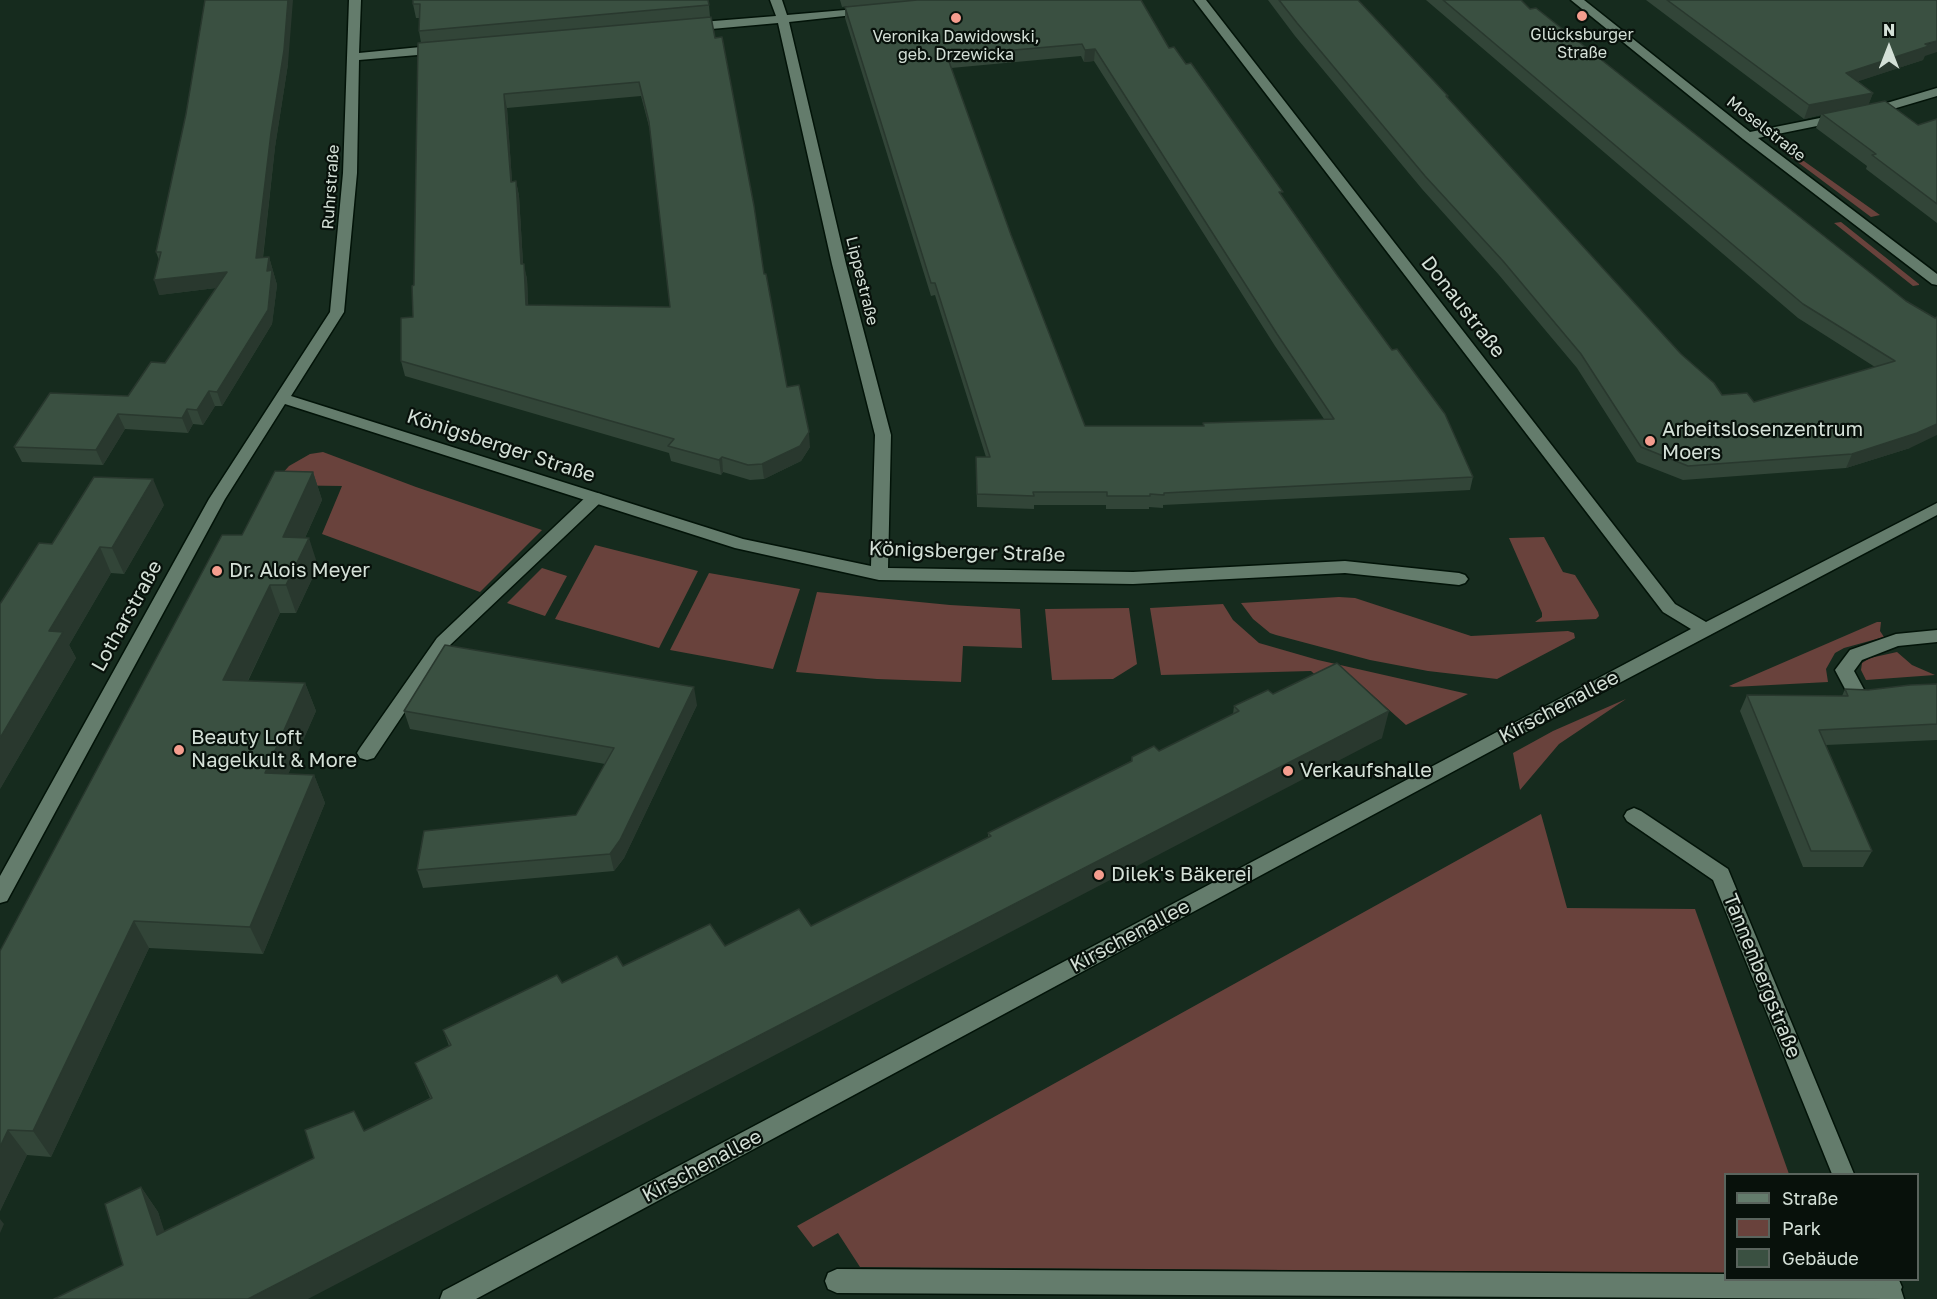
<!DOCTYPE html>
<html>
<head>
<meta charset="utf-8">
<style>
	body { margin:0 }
	#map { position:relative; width:1937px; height:1299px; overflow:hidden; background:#162b1e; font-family:"Golos Text",sans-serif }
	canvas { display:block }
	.legend { position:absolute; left:1724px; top:1173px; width:195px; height:108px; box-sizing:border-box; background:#08110b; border:2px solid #5a645d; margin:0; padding:8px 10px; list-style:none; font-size:18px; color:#d4e0d7 }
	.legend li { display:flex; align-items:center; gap:12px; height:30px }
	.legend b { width:30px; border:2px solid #5a645d }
	.north { position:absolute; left:1859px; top:18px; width:60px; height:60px; -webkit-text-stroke:4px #08110b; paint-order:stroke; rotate:0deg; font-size:16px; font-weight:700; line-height:24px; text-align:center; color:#d4e0d7 }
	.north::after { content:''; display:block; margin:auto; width:21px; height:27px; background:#d4e0d7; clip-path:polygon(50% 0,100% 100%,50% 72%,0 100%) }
</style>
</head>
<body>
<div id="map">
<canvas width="1937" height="1299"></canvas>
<ul class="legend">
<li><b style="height:8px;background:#647c6c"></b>Straße</li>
<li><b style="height:16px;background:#69423c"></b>Park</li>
<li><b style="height:16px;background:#3a5041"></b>Gebäude</li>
</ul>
<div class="north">N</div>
</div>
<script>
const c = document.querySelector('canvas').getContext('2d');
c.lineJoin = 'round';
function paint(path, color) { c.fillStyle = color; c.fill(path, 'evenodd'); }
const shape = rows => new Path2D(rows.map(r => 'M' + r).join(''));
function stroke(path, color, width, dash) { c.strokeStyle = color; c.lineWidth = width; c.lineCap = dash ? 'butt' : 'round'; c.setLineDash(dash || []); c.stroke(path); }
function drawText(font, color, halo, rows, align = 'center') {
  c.font = font + ' "Golos Text",sans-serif'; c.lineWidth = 4.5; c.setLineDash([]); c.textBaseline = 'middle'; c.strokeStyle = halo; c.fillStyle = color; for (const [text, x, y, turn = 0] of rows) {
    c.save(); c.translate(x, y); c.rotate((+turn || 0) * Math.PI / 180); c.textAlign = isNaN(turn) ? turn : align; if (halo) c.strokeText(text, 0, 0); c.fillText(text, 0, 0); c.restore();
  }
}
paint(shape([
	[1784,152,1794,154,1880,215,1871,217],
	[1841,222,1919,284,1919,285,1913,286,1834,223],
	[323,452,416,487,542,530,480,592,322,534,342,486,272,485,289,466,310,454],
	[1544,537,1563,572,1575,575,1598,612,1599,616,1596,619,1535,622,1542,617,1542,613,1509,538],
	[595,545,698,571,659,648,555,619],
	[542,568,567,576,545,616,507,603],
	[709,573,800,589,773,669,670,650],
	[817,592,950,605,1020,609,1022,648,963,646,961,682,877,679,796,672],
	[1339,597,1355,598,1471,636,1568,631,1574,633,1575,638,1497,679,1428,671,1370,660,1276,635,1270,633,1253,619,1241,603],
	[1223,604,1233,620,1259,643,1318,660,1468,694,1406,725,1358,682,1334,692,1311,671,1161,675,1150,608],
	[1129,608,1137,664,1113,679,1052,680,1045,609],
	[1877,622,1881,622,1880,631,1884,637,1844,648,1835,653,1826,669,1828,682,1733,687,1729,686],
	[1897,652,1912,665,1935,675,1866,680,1861,670,1862,663,1870,658],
	[1626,699,1559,744,1520,790,1513,753,1553,731],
	[1541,814,1567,908,1695,909,1789,1174,1726,1174,1725,1273,860,1267,838,1233,813,1247,797,1226]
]), '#69423c');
const lane = shape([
	[595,493,601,494,603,498,601,502,449,646,374,758,367,760,360,758,357,753,360,748,437,638,589,494,595,493],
	[1937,630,1937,642,1898,646,1862,660,1854,671,1868,697,1866,702,1859,704,1852,702,1835,670,1850,650,1896,634,1937,630],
	[837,1269,1726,1274,1726,1280,1899,1280,1902,1287,1899,1295,1890,1299,837,1293,828,1289,825,1281,828,1273,837,1269]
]);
const street = shape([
	[349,0,361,0,359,53,441,45,447,49,441,53,359,60,357,173,344,312,291,396,743,539,871,566,875,435,832,264,778,23,689,31,683,27,689,23,776,16,770,0,782,0,787,15,868,8,874,11,872,13,789,22,846,264,891,435,888,568,1133,572,1345,561,1459,573,1465,575,1468,579,1465,583,1459,585,1345,573,1133,584,879,580,735,548,285,404,225,499,7,901,0,903,0,876,209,499,330,312,343,173,349,0],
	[1194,0,1206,0,1675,604,1706,622,1937,503,1937,515,1519,736,476,1299,440,1299,443,1291,1691,629,1663,612,1194,0],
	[1571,0,1584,0,1750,132,1870,108,1937,88,1937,96,1876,114,1758,138,1937,274,1937,285,1932,284,1743,139,1571,0],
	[1634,808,1641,811,1728,869,1854,1174,1832,1174,1713,880,1627,821,1624,816,1627,811,1634,808],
	[1874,1280,1898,1280,1904,1299,1880,1299,1874,1280]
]);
stroke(lane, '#021308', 3);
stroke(street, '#021308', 3);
paint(lane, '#647c6c');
paint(street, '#647c6c');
paint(shape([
	[413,0,709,5,710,17,787,387,810,447,801,461,764,479,750,480,723,472,721,475,671,461,669,453,405,376,401,361,413,317,421,43,419,31,419,18,416,18,413,4],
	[641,96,651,134,670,307,528,306,527,279,523,264,519,196,516,181,512,182,507,108],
	[840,0,1141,0,1169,48,1282,197,1473,477,1470,490,1163,505,1163,508,1149,507,1149,509,1106,509,1106,505,1034,505,1034,509,977,507,976,457,986,457,935,295,931,296,845,18,845,7,848,6,842,7],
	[1081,56,1084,62,1094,61,1275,346,1324,419,1203,423,1203,426,1085,426,1011,235,951,68],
	[1268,0,1358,0,1681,354,1722,395,1754,402,1875,367,1798,318,1426,0,1521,0,1530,9,1906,301,1910,448,1846,468,1683,480,1637,462,1577,368,1499,275,1422,189,1295,36],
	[1646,0,1937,0,1923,60,1858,81,1873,93,1868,105,1918,125,1937,119,1937,223,1866,169,1867,166,1816,128,1821,115,1804,119],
	[288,64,275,147,263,258,269,257,277,285,272,324,222,406,215,406,203,425,193,424,188,433,125,429,103,465,22,462,14,447,128,396,165,363,216,288,159,295,159,260,156,252],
	[313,472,322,500,305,538,318,566,296,613,280,613,248,681,305,683,316,711,288,774,314,775,325,803,263,954,149,948,51,1157,27,1155,0,1211,0,951,242,535],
	[164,505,124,574,111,573,69,645,76,658,0,789,52,544],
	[1937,684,1937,740,1826,745,1872,851,1863,867,1803,867,1740,711,1747,695,1842,696,1845,689,1868,690],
	[1273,694,1382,738,123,1265,141,1187,158,1212,164,1232,314,1158,364,1131,430,1098,415,1063,449,1046,443,1030,562,983,623,966,725,946,811,926,988,838,988,833,1131,761,1132,757,1159,751,1233,714,1234,706],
	[697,705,624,858,614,871,423,888,417,870,576,815,605,764,410,729,404,711]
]), '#324538');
paint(shape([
	[288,0,293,0,288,64,275,147,261,273,256,258,271,133],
	[1937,41,1937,52,1925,56,1923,60,1841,87,1846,73],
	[1095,49,1094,61,1084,62,1085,50],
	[1873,93,1868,106,1822,114,1821,115,1804,119,1809,105],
	[504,94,507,108,513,196,511,182],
	[516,181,519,196,524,279,521,264],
	[269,257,277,285,272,324,222,406,217,392,267,271],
	[524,264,527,279,529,320,526,305],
	[227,272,232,286,159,295,154,280],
	[209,391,215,406,203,425,197,410],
	[187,409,193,424,188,433,182,418],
	[118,414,125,429,103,465,96,450],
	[1937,424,1937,435,1910,448,1846,468,1852,454],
	[809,432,810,447,801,461,764,479,762,464],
	[722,457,723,472,721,475,719,460],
	[313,472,322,500,293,564,283,537],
	[153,479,164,505,124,574,112,548],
	[309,538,318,566,296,613,286,585],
	[100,547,111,573,69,645,76,658,0,789,0,738,49,631],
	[270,585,280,613,235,707,223,680],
	[305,683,316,711,277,800,265,773],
	[694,687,697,705,624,858,614,871,610,854],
	[1389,711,1382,738,308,1299,248,1299],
	[314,775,325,803,263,954,250,927],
	[134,921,149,948,51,1157,33,1131],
	[8,1130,27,1155,0,1211,0,1147],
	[141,1187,158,1212,174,1260,157,1235],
	[0,1219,4,1224,0,1233]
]), '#29382e');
const building = shape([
	[205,0,288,0,284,50,271,133,256,258,269,257,267,271,272,270,268,310,217,392,209,391,197,410,187,409,182,418,118,414,96,450,14,447,50,393,128,396,151,362,165,363,227,272,154,280,161,252,156,252,186,114,205,0],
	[413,0,708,0,709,5,419,31,420,4,413,4,413,0],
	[917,0,1141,0,1169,48,1174,47,1186,64,1191,63,1283,192,1279,192,1337,275,1392,350,1397,349,1445,414,1473,477,1164,493,1164,495,1150,494,1150,496,1107,496,1107,492,1033,492,1034,496,977,494,976,457,990,457,935,283,931,283,845,7,917,0],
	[1082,44,1085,50,1095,49,1277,334,1334,419,1203,423,1204,426,1085,426,1011,235,947,56,1082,44],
	[1279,0,1358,0,1448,96,1446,96,1681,354,1714,383,1722,395,1747,393,1754,402,1895,361,1803,304,1443,0,1521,0,1530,9,1536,8,1906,301,1935,318,1937,317,1937,424,1917,433,1852,454,1688,466,1641,447,1581,354,1503,261,1425,176,1297,23,1279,0],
	[1667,0,1937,0,1937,41,1925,44,1929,46,1846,73,1873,93,1809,105,1667,0],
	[711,17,715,38,722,37,754,206,764,274,766,274,787,387,799,385,809,432,800,446,762,464,748,465,722,457,719,460,668,446,674,439,401,361,401,318,413,317,412,286,414,285,418,43,711,17],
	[639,82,649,122,670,307,526,305,524,264,521,264,516,181,511,182,504,94,639,82],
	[1885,101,1918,125,1937,119,1937,204,1872,155,1876,154,1822,114,1885,101],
	[275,471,313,472,283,537,309,538,286,585,270,585,223,680,305,683,265,773,314,775,250,927,134,921,33,1131,8,1130,0,1147,0,951,222,535,242,535,275,471],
	[94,477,153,479,112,548,100,547,49,631,63,632,0,738,0,604,39,543,52,544,94,477],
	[445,645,694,687,620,840,610,854,417,870,424,831,576,815,614,748,404,711,445,645],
	[1337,663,1389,711,248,1299,54,1299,123,1265,105,1204,141,1187,157,1235,314,1158,305,1130,354,1111,364,1131,432,1098,415,1063,451,1045,443,1030,557,975,562,983,617,956,623,966,710,924,725,946,799,909,811,926,991,836,988,833,1132,761,1132,757,1154,746,1159,751,1239,711,1234,706,1268,690,1273,694,1337,663],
	[1937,684,1937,724,1819,730,1872,851,1811,851,1747,695,1848,696,1845,689,1868,690,1910,685,1937,684]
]);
paint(building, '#3a5041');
stroke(building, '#29382e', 1.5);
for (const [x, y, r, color] of [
	[1582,16,6,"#f59d8e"],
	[956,18,6,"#f59d8e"],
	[1650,441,6,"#f59d8e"],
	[217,571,6,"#f59d8e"],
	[179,750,6,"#f59d8e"],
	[1288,771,6,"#f59d8e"],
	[1099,875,6,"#f59d8e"]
]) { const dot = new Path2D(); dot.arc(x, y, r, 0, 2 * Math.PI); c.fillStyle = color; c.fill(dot); stroke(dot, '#08110b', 2); }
drawText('16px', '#d4e0d7', '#08110b', [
	["Glücksburger",1582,35],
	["Straße",1582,53],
	["Veronika Dawidowski,",956,37],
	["geb. Drzewicka",956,55]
]);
drawText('16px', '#d4e0d7', '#08110b', [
	["Moselstraße",1766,129,38],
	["Ruhrstraße",331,187,-86],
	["Lippestraße",862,281,76]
]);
drawText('20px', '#d4e0d7', '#08110b', [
	["Donaustraße",1463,307,52],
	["Königsberger Straße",501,446,18],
	["Königsberger Straße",967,552,2],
	["Lotharstraße",127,616,-61],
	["Kirschenallee",1559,707,-28],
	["Kirschenallee",1130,936,-28],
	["Tannenbergstraße",1762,976,68],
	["Kirschenallee",702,1166,-28]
]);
drawText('20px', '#d4e0d7', '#08110b', [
	["Arbeitslosenzentrum",1662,430],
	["Moers",1662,453],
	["Dr. Alois Meyer",229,571],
	["Beauty Loft",191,738],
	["Nagelkult & More",191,761],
	["Verkaufshalle",1300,771],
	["Dilek's Bäkerei",1111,875]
], 'left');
</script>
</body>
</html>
